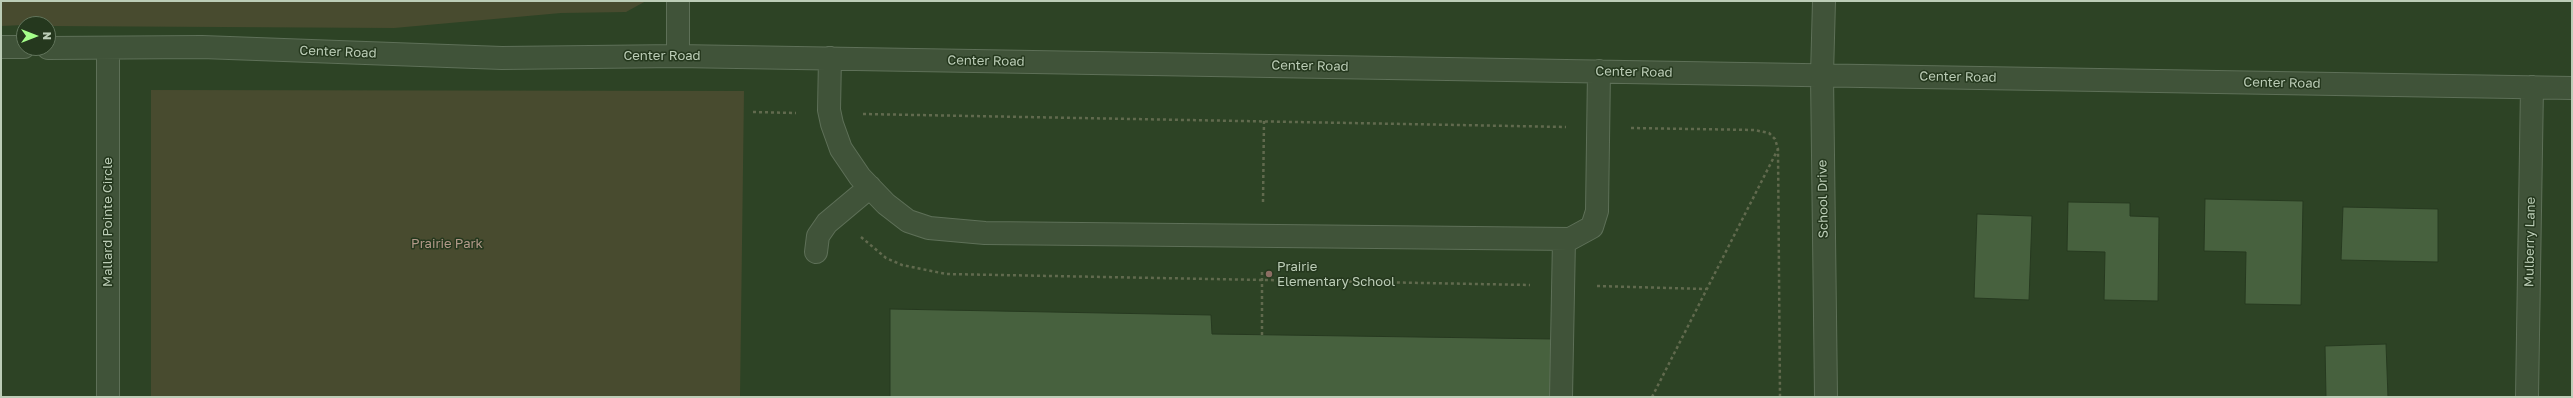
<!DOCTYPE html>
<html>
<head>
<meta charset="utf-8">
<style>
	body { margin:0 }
	#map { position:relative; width:2573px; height:398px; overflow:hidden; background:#2d4325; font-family:"Golos Text",sans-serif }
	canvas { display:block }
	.frame { position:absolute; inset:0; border:2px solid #bccdb7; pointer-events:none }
	.north { position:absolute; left:16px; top:16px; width:40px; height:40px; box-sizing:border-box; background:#25381e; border:1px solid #61745b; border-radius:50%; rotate:90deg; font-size:11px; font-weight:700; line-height:16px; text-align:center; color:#bccdb7 }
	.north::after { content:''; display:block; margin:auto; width:14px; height:18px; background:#a5fe8a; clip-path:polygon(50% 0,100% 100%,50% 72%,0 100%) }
</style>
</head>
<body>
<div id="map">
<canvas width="2573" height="398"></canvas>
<div class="frame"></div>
<div class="north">N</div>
</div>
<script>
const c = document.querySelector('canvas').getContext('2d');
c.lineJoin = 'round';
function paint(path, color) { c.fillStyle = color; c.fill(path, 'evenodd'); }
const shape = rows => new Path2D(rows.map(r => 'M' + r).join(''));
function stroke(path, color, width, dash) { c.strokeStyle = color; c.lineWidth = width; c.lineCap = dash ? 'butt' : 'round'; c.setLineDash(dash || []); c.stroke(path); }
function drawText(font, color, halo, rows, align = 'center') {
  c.font = font + ' "Golos Text",sans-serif'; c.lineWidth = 3; c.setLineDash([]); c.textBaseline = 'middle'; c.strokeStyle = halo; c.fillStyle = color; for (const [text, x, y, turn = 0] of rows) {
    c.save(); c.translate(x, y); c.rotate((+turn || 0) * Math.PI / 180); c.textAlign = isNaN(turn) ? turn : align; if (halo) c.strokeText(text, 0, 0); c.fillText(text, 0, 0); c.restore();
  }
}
paint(shape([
	[1,1,646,1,626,12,561,13,394,28,48,26,48,24,1,26],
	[151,90,744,91,740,397,151,397]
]), '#484b2f');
const building = shape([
	[2205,199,2303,201,2301,305,2245,304,2246,252,2204,251,2205,199],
	[2068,202,2130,203,2130,216,2159,217,2158,301,2104,300,2105,252,2067,251,2068,202],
	[2343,207,2438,209,2438,262,2341,260,2343,207],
	[1977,214,2032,216,2029,300,1974,298,1977,214],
	[890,309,1211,315,1212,334,1554,339,1553,397,890,397,890,309],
	[2386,344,2388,397,2326,397,2325,346,2386,344]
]);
paint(building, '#47613e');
stroke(building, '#273a20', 1);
const minor = shape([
	[1824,1,1822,75,1826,397],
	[1,47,24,47],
	[48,48,202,47,502,58,678,56,2572,88],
	[108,48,108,397],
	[678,56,678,1],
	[830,58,829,110,832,124,841,149,860,177,886,204,908,221,929,228,985,233,1570,239,1592,227,1597,211,1599,71],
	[816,252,818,236,827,223,870,187],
	[1561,397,1564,239],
	[2527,397,2532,87]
]);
stroke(minor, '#5e7058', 24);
stroke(shape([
	[753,112,796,113],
	[863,114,1566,127],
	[1631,128,1754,130,1769,133,1775,139,1778,149,1780,397],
	[1263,202,1264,121],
	[861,237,886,258,902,265,946,274,1530,285],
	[1597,286,1706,289],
	[1262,335,1262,269],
	[1652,397,1778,149]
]), '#616a4e', 2.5, [3, 3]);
stroke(minor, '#405339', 22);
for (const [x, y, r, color] of [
	[1269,274,4,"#8d6e63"]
]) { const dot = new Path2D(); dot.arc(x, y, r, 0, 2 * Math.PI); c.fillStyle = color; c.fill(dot); stroke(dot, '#25381e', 1.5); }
drawText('13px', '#bccdb7', '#25381e', [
	["Center Road",338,52,2],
	["Center Road",662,56],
	["Center Road",986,61,1],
	["Center Road",1310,66,1],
	["Center Road",1634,72,1],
	["Center Road",1958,77,1],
	["Center Road",2282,83,1],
	["School Drive",1823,199,-91],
	["Mallard Pointe Circle",108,222,-90],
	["Mulberry Lane",2530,242,-89]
]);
drawText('13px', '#b29989', '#25381e', [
	["Prairie Park",447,244]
]);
drawText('13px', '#bccdb7', '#25381e', [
	["Prairie",1277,267],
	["Elementary School",1277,282]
], 'left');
</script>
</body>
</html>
